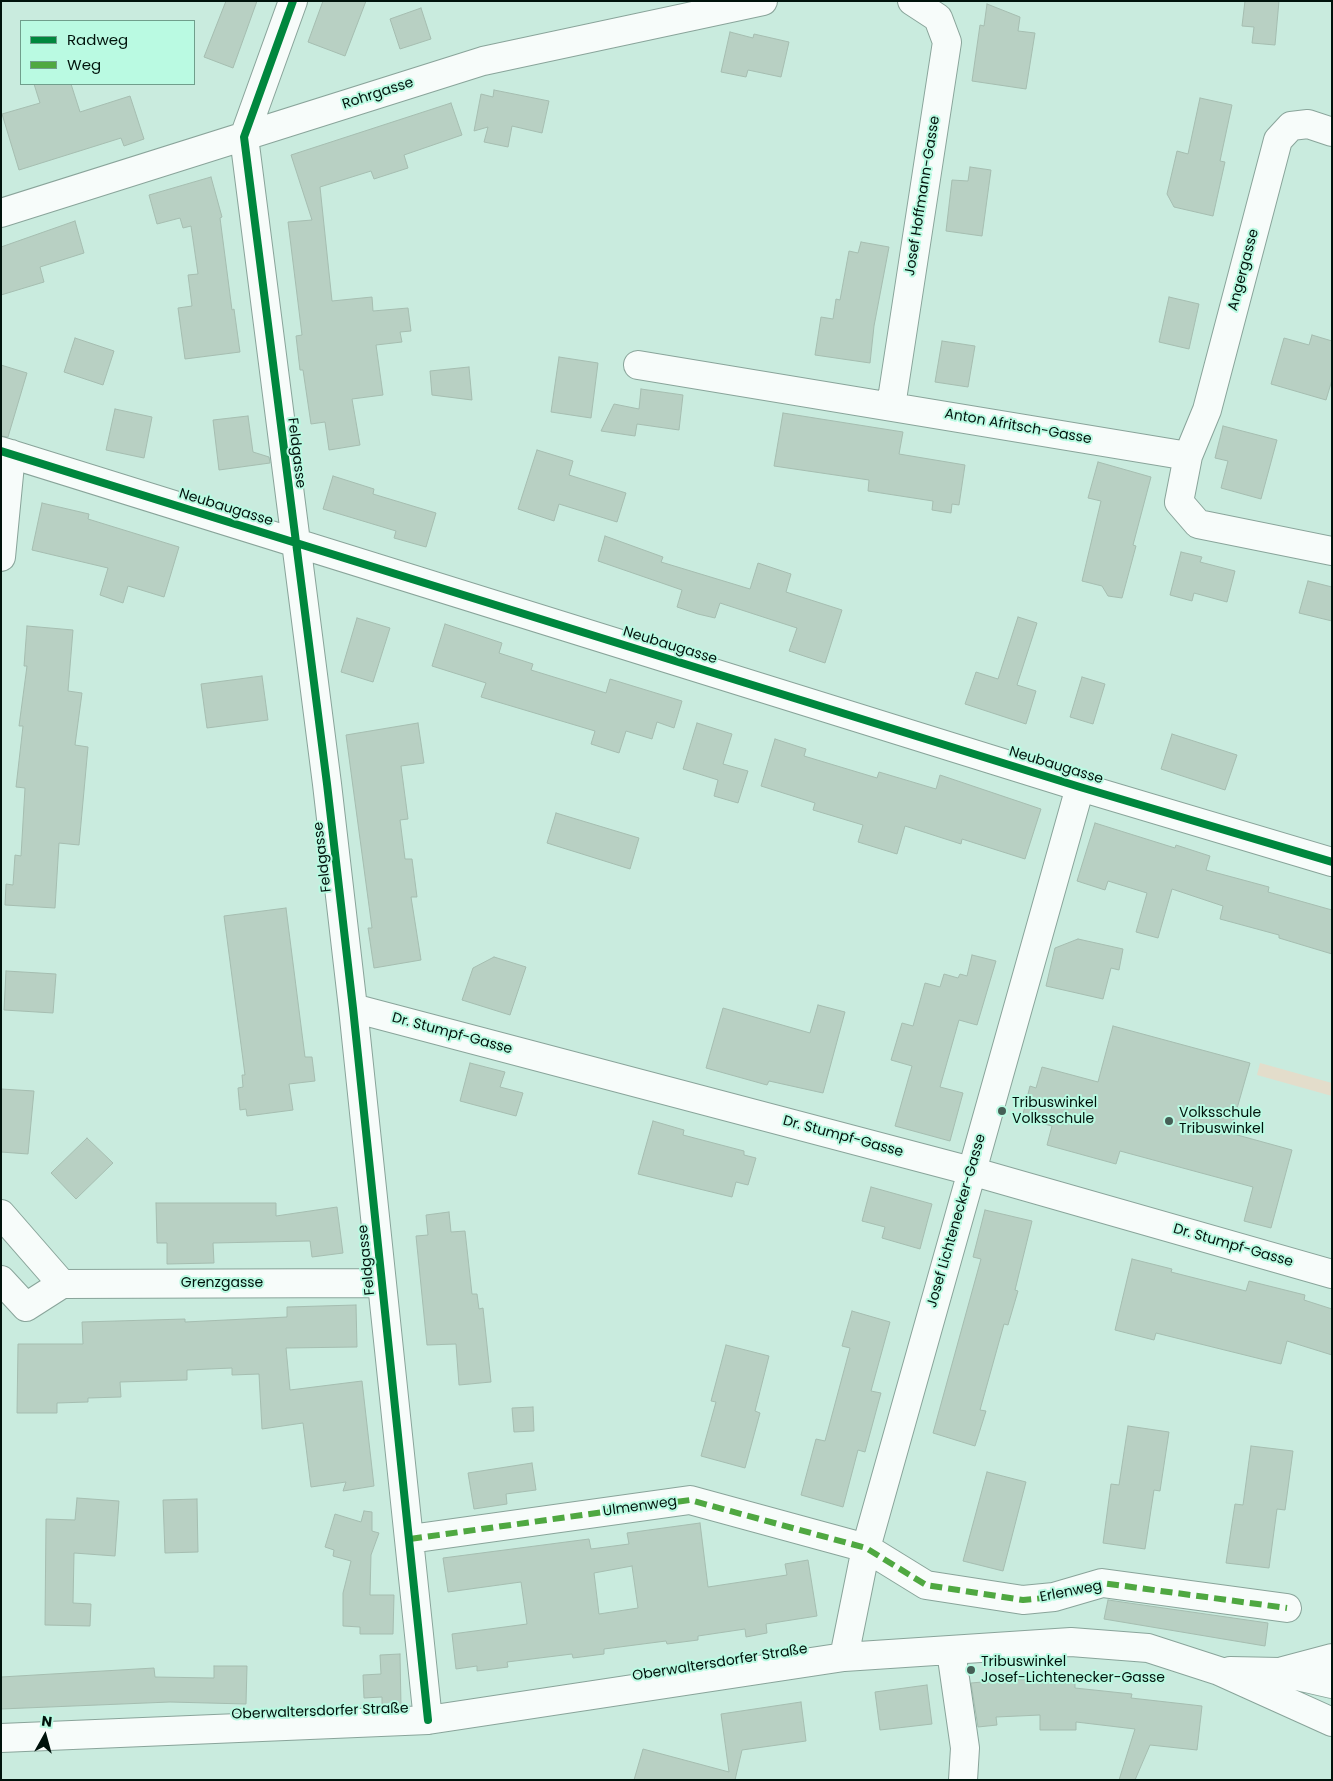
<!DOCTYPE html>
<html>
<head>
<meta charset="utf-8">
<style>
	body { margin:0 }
	#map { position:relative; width:1333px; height:1781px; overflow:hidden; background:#c9ebde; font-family:Poppins,sans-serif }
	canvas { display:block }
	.frame { position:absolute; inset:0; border:2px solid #00130c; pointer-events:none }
	.legend { position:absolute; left:20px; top:20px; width:175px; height:65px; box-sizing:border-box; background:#bafae2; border:1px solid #709e8c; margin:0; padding:6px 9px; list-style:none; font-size:15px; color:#00130c }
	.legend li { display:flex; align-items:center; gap:10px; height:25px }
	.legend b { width:25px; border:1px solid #709e8c }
	.north { position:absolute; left:20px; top:1711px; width:50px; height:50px; -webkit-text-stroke:4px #bafae2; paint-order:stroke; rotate:7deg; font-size:14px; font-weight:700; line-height:20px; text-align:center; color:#00130c }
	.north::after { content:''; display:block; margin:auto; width:18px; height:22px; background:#00130c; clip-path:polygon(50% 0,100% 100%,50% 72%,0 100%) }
</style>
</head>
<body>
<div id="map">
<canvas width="1333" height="1781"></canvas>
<div class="frame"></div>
<ul class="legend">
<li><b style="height:6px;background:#00873e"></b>Radweg</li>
<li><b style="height:6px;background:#4fa841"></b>Weg</li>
</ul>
<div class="north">N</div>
</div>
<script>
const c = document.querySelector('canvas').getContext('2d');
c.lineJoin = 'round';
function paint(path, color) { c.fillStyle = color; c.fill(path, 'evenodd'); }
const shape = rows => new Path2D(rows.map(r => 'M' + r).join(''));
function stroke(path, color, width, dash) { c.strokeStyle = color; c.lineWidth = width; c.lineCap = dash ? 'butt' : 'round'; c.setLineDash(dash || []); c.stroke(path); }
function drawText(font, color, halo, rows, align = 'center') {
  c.font = font + ' Poppins,sans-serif'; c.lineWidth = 4; c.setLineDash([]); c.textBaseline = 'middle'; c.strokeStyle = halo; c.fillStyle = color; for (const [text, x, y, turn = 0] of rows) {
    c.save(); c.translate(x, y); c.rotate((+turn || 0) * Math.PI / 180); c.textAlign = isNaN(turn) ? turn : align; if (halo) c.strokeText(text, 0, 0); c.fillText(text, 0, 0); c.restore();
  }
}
paint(shape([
	[1260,1063,1332,1083,1332,1096,1257,1075]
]), '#e3ddcb');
const building = shape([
	[226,1,257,1,233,68,204,57,226,1],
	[323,1,366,1,345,56,308,42,323,1],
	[1245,1,1279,1,1275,45,1252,43,1254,27,1242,26,1245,1],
	[987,4,1020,17,1018,31,1035,33,1026,89,972,81,980,25,984,26,987,4],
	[421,8,431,39,400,49,390,19,421,8],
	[730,32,753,38,754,34,789,42,781,77,748,70,746,77,721,72,730,32],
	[34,84,71,84,80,112,130,96,144,139,124,146,121,138,19,170,2,114,40,103,34,84],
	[494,90,549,101,542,133,512,126,508,147,484,142,488,127,474,131,481,94,493,97,494,90],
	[1200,98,1232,105,1220,161,1225,162,1213,216,1174,207,1167,194,1177,151,1188,154,1200,98],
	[451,103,462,135,404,155,408,168,374,179,371,171,320,187,332,301,372,297,373,311,408,308,411,331,400,332,402,342,376,345,383,395,352,399,360,445,329,450,325,422,311,424,303,370,300,370,296,336,302,335,288,222,312,220,291,155,451,103],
	[970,167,991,170,982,236,946,231,952,180,968,181,970,167],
	[211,177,222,217,220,218,232,310,234,309,240,352,185,359,178,308,192,306,188,275,198,274,191,226,183,228,180,218,157,224,149,195,211,177],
	[75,221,84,253,40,267,44,282,1,295,1,247,75,221],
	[861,242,889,247,874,326,870,363,815,355,821,317,833,319,836,299,840,300,849,251,858,253,861,242],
	[1169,297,1199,304,1189,349,1159,342,1169,297],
	[1312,335,1332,341,1332,380,1326,400,1271,384,1284,338,1309,345,1312,335],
	[75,338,114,351,103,385,64,372,75,338],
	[942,341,975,346,968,387,935,382,942,341],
	[559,357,598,363,591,418,551,412,559,357],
	[1,365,27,373,8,437,1,436,1,365],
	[469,367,472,400,432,395,430,371,469,367],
	[641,389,683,395,679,430,637,424,635,436,601,431,614,404,639,409,641,389],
	[115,409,152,417,144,458,106,450,115,409],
	[783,413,903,432,899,454,965,465,959,505,952,504,951,513,932,510,933,501,868,491,869,480,774,466,783,413],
	[248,416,253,452,269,457,270,463,219,470,213,420,248,416],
	[1223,426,1277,440,1261,499,1221,488,1228,461,1215,458,1223,426],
	[537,450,573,461,569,475,626,493,617,522,559,504,554,521,518,509,537,450],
	[1098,462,1151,477,1133,545,1136,546,1122,598,1108,596,1102,586,1082,581,1101,501,1088,498,1098,462],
	[333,476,374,489,373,494,436,513,426,547,394,538,396,531,323,509,333,476],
	[42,503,89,514,88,519,179,547,164,597,128,586,123,603,100,595,108,568,32,550,42,503],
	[605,536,663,557,661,562,750,589,758,563,791,574,786,592,842,610,825,663,789,651,797,628,720,603,715,618,698,614,677,607,682,590,598,561,605,536],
	[1181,552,1202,557,1200,562,1235,571,1227,602,1194,593,1192,601,1170,595,1181,552],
	[1308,581,1332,587,1332,621,1299,613,1308,581],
	[1018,617,1037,623,1017,685,1036,691,1026,724,965,704,976,672,998,679,1018,617],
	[357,618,390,628,373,682,341,672,357,618],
	[445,624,502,643,499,653,533,664,531,670,606,693,610,679,682,701,674,728,657,722,652,739,626,731,619,753,591,744,595,731,481,697,486,683,432,666,445,624],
	[27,626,73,630,68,691,82,693,75,745,88,747,79,845,59,843,55,908,5,905,6,884,13,885,15,855,21,856,25,788,16,787,23,726,19,726,27,666,24,666,27,626],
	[262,676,268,720,207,728,201,684,262,676],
	[1082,677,1105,684,1093,724,1070,717,1082,677],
	[418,723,424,763,401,766,408,819,400,820,405,859,412,859,417,897,411,897,421,960,374,968,368,928,372,928,346,735,418,723],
	[697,723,732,734,723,764,748,771,738,803,714,796,718,780,683,769,697,723],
	[1172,734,1237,755,1225,790,1161,769,1172,734],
	[775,739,806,749,804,756,877,778,879,772,936,789,940,775,1041,809,1025,859,962,839,961,844,905,826,897,854,858,842,863,825,813,810,815,803,761,786,775,739],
	[556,813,639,838,630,869,547,843,556,813],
	[1095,823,1175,848,1176,845,1210,856,1206,870,1269,887,1268,892,1332,910,1332,954,1279,938,1279,935,1220,919,1223,906,1172,889,1158,938,1136,932,1147,893,1108,881,1105,890,1077,881,1095,823],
	[286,908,305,1057,312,1057,315,1081,289,1084,293,1110,247,1116,246,1109,240,1110,238,1088,243,1087,242,1075,245,1075,224,916,286,908],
	[1078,939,1123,949,1119,970,1111,968,1103,999,1046,986,1055,948,1078,939],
	[972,955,996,961,977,1025,959,1020,940,1087,963,1093,950,1141,895,1126,912,1066,891,1060,902,1023,913,1026,925,983,940,987,944,974,958,978,960,974,967,976,972,955],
	[494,957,526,967,510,1015,462,1000,473,968,494,957],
	[6,971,56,974,53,1013,4,1010,6,971],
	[818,1005,845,1012,823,1093,769,1081,767,1085,706,1068,723,1008,810,1033,818,1005],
	[1113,1026,1250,1063,1230,1133,1292,1150,1271,1228,1244,1221,1253,1187,1120,1151,1116,1164,1047,1145,1052,1126,1022,1118,1030,1086,1036,1088,1042,1067,1098,1082,1113,1026],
	[470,1063,505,1072,500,1087,523,1093,516,1116,460,1101,470,1063],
	[1,1089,34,1091,28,1154,1,1152,1,1089],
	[653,1121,684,1130,683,1135,744,1151,744,1155,756,1158,748,1185,736,1182,732,1197,638,1174,653,1121],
	[87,1138,113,1163,76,1199,51,1173,87,1138],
	[871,1187,932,1204,920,1249,882,1238,885,1227,862,1221,871,1187],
	[156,1203,276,1203,276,1216,337,1207,343,1253,312,1257,310,1241,213,1243,214,1263,167,1264,167,1243,157,1243,156,1203],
	[985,1210,1032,1221,1015,1290,1018,1291,1008,1325,1004,1324,980,1410,986,1411,975,1446,933,1433,981,1259,973,1257,985,1210],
	[449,1212,451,1232,465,1231,472,1294,477,1294,479,1309,483,1308,491,1382,459,1385,456,1344,427,1345,416,1236,428,1235,426,1215,449,1212],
	[1132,1259,1172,1269,1171,1272,1246,1291,1249,1281,1305,1295,1304,1300,1332,1309,1332,1355,1287,1341,1281,1364,1156,1333,1154,1340,1115,1330,1132,1259],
	[356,1305,357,1347,286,1348,290,1390,362,1381,374,1486,343,1491,346,1482,311,1487,303,1423,262,1429,259,1374,232,1375,232,1368,187,1370,187,1380,120,1382,121,1397,88,1398,88,1402,57,1403,57,1413,17,1413,18,1344,83,1344,82,1322,185,1319,185,1322,287,1317,287,1307,356,1305],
	[852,1311,890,1322,871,1391,881,1393,865,1452,858,1450,843,1507,801,1495,816,1439,825,1441,850,1348,842,1346,852,1311],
	[726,1345,769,1356,755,1411,760,1413,745,1468,701,1456,716,1402,711,1401,726,1345],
	[533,1407,534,1431,514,1432,512,1408,533,1407],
	[1128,1426,1169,1432,1160,1491,1154,1490,1145,1549,1103,1543,1111,1484,1119,1485,1128,1426],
	[1251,1446,1293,1451,1285,1510,1277,1509,1269,1568,1226,1563,1235,1504,1243,1505,1251,1446],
	[532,1463,536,1490,506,1494,507,1504,474,1509,468,1473,532,1463],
	[987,1472,1026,1482,1003,1571,963,1561,987,1472],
	[77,1498,119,1501,115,1556,74,1553,73,1603,91,1604,90,1626,45,1625,46,1519,75,1520,77,1498],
	[197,1499,198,1552,165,1553,163,1500,197,1499],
	[364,1511,372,1512,372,1531,379,1533,371,1555,370,1595,394,1595,393,1634,360,1634,360,1627,343,1626,343,1593,351,1561,333,1556,334,1550,325,1547,335,1514,361,1522,364,1511],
	[700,1523,708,1587,787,1575,785,1564,808,1560,817,1616,766,1624,767,1633,746,1637,745,1629,698,1636,698,1640,667,1644,666,1641,604,1649,604,1654,573,1658,572,1654,507,1662,508,1667,477,1671,477,1666,456,1669,452,1634,527,1624,521,1582,448,1592,443,1558,589,1539,591,1549,629,1544,627,1533,700,1523],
	[632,1566,638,1608,599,1614,594,1573,632,1566],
	[1108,1600,1268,1623,1265,1646,1104,1619,1108,1600],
	[400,1654,401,1706,382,1706,382,1697,364,1698,363,1675,381,1674,380,1655,400,1654],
	[214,1666,247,1666,246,1704,170,1702,1,1709,1,1677,154,1668,155,1677,214,1678,214,1666],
	[1075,1679,1075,1688,1132,1694,1131,1698,1202,1706,1197,1750,1150,1745,1135,1780,1119,1780,1135,1729,1076,1722,1076,1730,1040,1730,1040,1715,996,1717,997,1725,978,1727,971,1683,1005,1680,1075,1679],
	[927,1685,932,1724,880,1730,875,1692,927,1685],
	[801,1702,806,1741,742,1750,735,1780,634,1780,643,1749,729,1772,721,1714,801,1702]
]);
paint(building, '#b8d0c3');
stroke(building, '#a5bdb0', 1);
const minor = shape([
	[293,1,244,137,327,784,353,1008,428,1720],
	[1,213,483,61,763,1],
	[638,365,1188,456,1179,502,1198,524,1332,551],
	[891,406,947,42,938,18,912,1],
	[1,451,1080,787,1332,862],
	[1188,456,1207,410,1278,140,1291,126,1308,124,1332,132],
	[1,557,11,454],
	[353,1008,971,1171,1332,1274],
	[1,1214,62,1284,382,1283],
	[1,1280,26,1307,62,1284],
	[410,1539,690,1500,866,1548,926,1585,1023,1600,1054,1597,1102,1583,1287,1608],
	[951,1651,965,1748,963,1780],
	[844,1657,866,1548,1080,787],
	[1230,1671,1280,1672,1332,1684],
	[1283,1671,1332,1658],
	[1,1738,428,1720,844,1657,1071,1642,1148,1648,1219,1671,1332,1722]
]);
stroke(minor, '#89a49a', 30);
stroke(minor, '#f7fcfa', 28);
stroke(shape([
	[410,1539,690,1500,866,1548,926,1585,1023,1600,1054,1597,1102,1583,1287,1608]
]), '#4fa841', 6, [12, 6]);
stroke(shape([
	[293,1,244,137,327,784,353,1008,428,1720],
	[1,451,1080,787,1332,862]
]), '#00873e', 8);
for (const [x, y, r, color] of [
	[1002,1111,5,"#465f56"],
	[1169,1121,5,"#465f56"],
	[971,1670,5,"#465f56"]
]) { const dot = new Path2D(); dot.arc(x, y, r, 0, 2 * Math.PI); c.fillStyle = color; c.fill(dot); stroke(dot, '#bafae2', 2); }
drawText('14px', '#00130c', '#bafae2', [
	["Rohrgasse",378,94,-18],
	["Josef Hoffmann-Gasse",923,196,-81],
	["Angergasse",1244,270,-75],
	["Anton Afritsch-Gasse",1018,427,10],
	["Feldgasse",296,453,83],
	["Neubaugasse",226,508,17],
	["Neubaugasse",670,646,17],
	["Neubaugasse",1056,766,17],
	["Feldgasse",323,857,-97],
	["Dr. Stumpf-Gasse",452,1034,15],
	["Dr. Stumpf-Gasse",843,1137,15],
	["Josef Lichtenecker-Gasse",957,1221,-74],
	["Dr. Stumpf-Gasse",1233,1246,16],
	["Feldgasse",367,1260,-96],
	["Grenzgasse",222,1283],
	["Ulmenweg",640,1507,-8],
	["Erlenweg",1071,1592,-11],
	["Oberwaltersdorfer Straße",720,1663,-9],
	["Oberwaltersdorfer Straße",320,1712,-2]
]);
drawText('14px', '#00130c', '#bafae2', [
	["Tribuswinkel",1012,1103],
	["Volksschule",1012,1119],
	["Volksschule",1179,1113],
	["Tribuswinkel",1179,1129],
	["Tribuswinkel",981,1662],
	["Josef-Lichtenecker-Gasse",981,1678]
], 'left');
</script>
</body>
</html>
